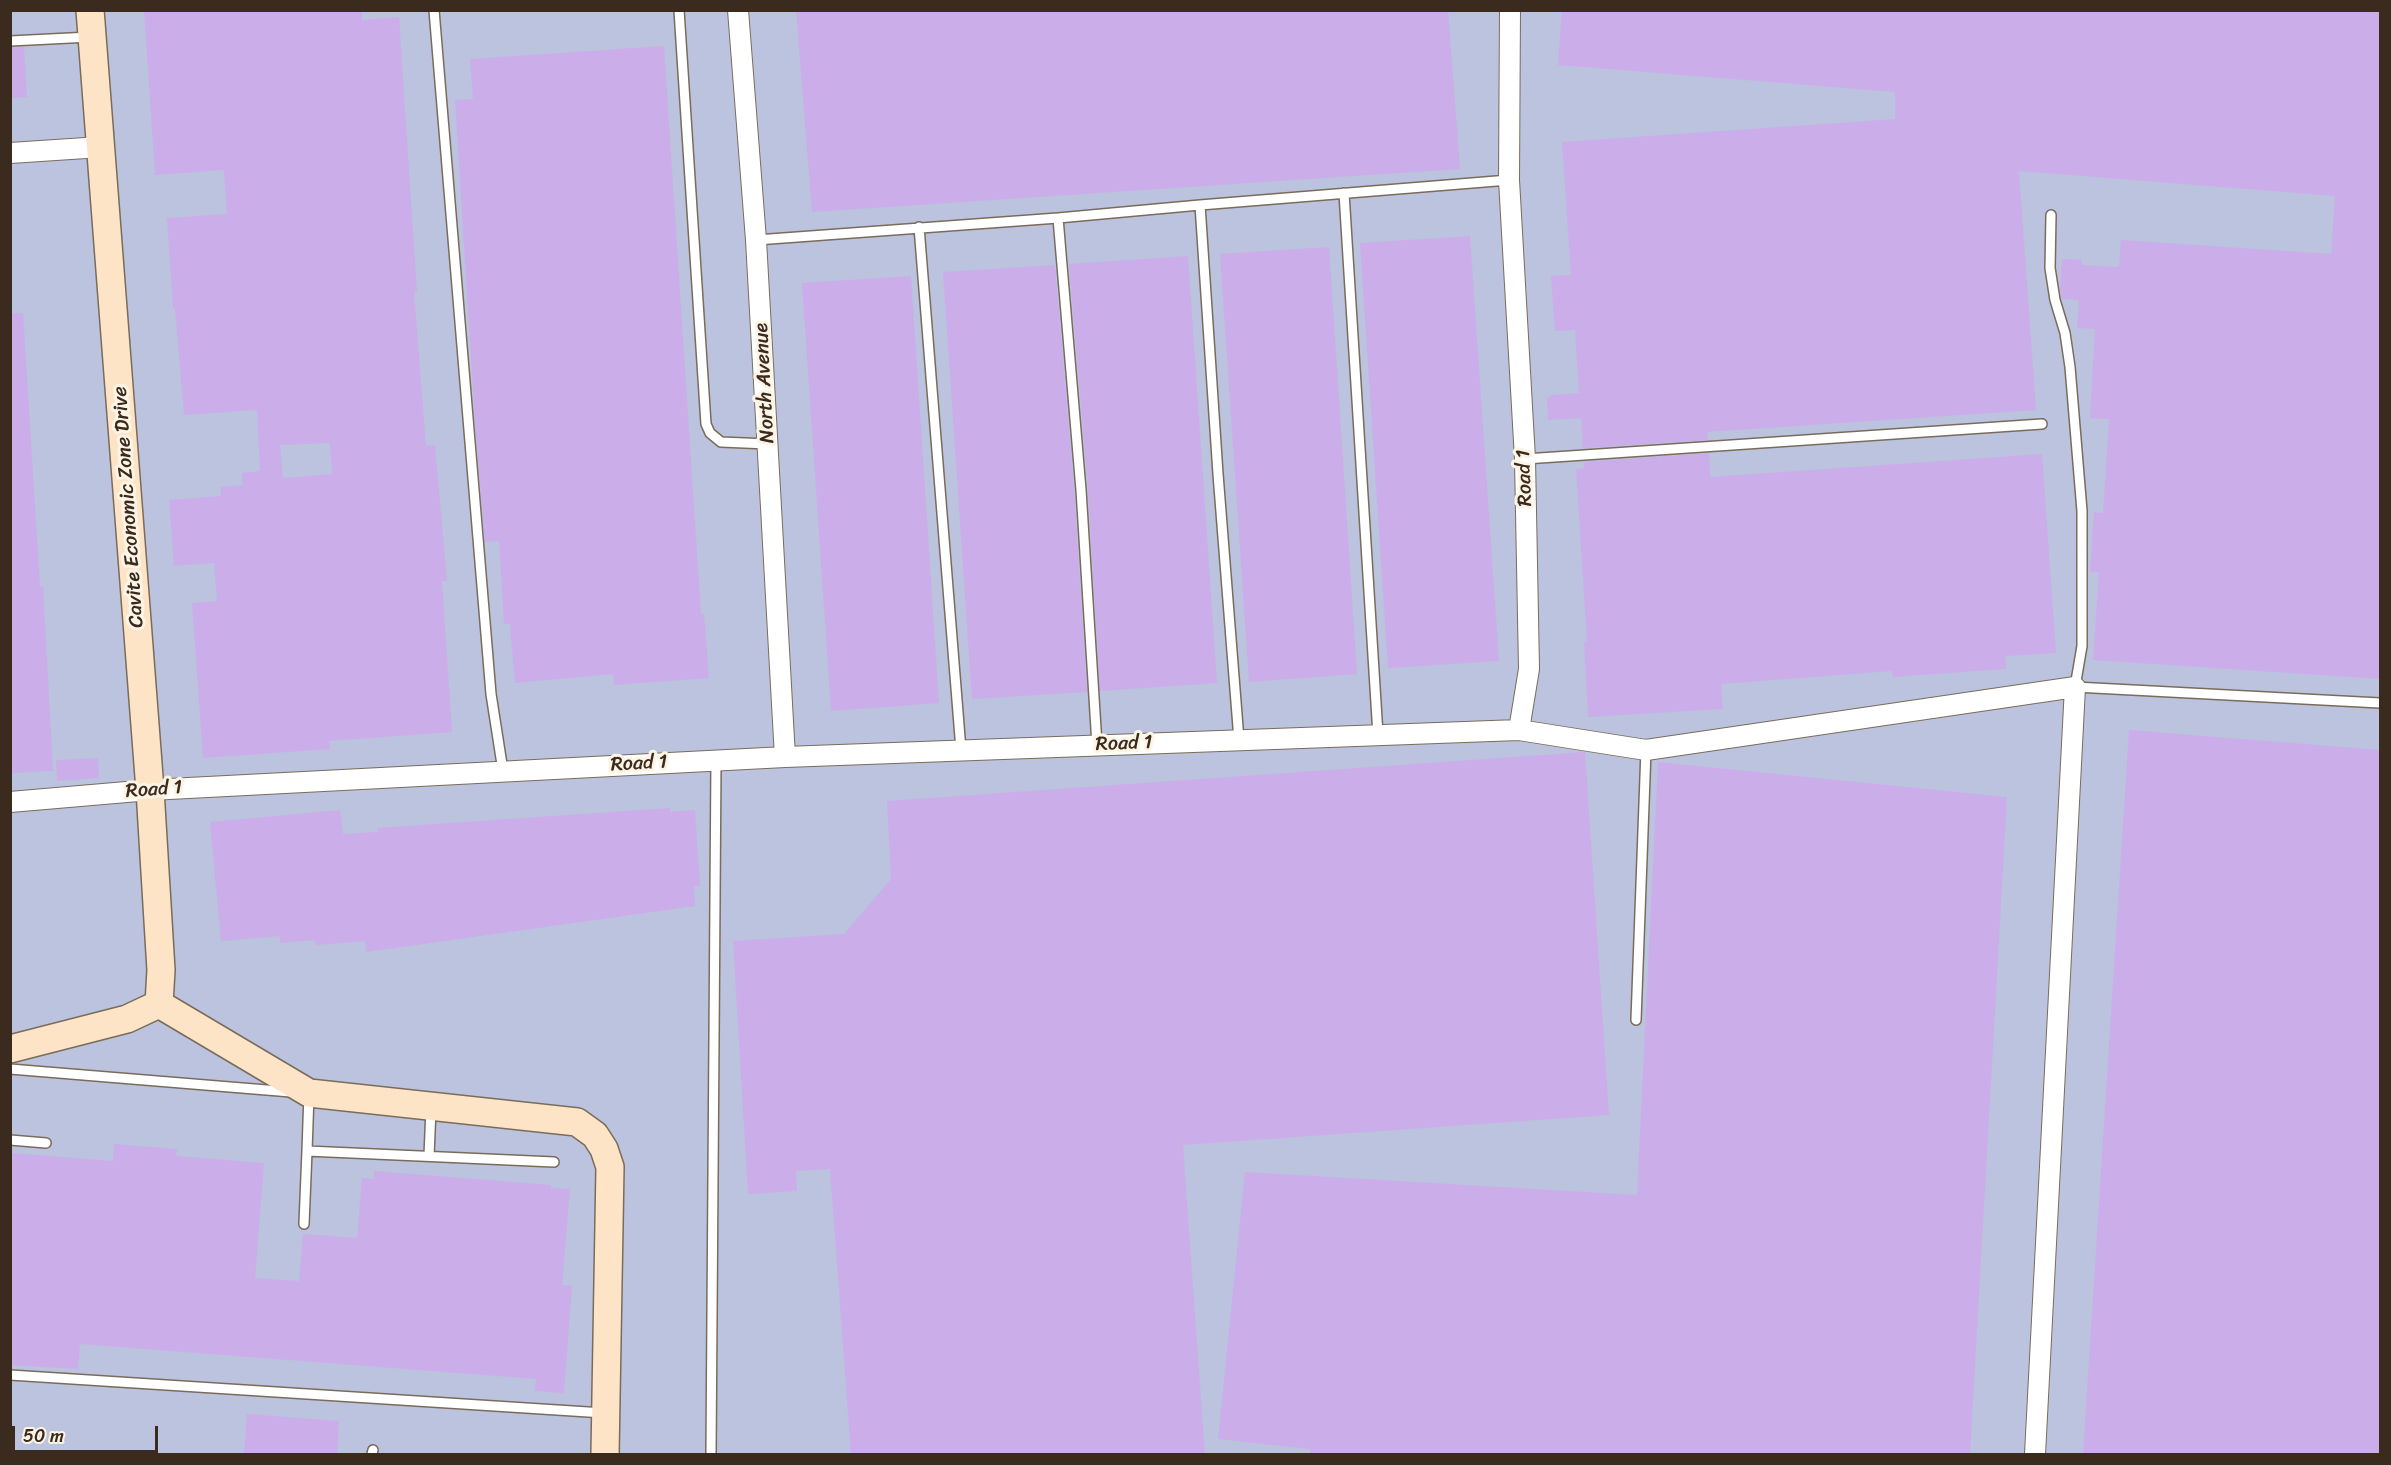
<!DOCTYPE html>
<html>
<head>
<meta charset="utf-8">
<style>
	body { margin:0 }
	#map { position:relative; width:2391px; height:1465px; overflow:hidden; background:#efe8cc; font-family:Sriracha,sans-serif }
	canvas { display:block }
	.frame { position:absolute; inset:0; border:12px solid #3b2a1e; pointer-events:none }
	.scale { position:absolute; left:12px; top:1426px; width:146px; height:27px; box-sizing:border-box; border:3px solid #3b2a1e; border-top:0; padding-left:8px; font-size:18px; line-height:21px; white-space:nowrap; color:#3b2a1e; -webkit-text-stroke:4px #fcf5e5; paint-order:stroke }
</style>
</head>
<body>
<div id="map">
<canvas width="2391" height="1465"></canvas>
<div class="frame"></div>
<div class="scale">50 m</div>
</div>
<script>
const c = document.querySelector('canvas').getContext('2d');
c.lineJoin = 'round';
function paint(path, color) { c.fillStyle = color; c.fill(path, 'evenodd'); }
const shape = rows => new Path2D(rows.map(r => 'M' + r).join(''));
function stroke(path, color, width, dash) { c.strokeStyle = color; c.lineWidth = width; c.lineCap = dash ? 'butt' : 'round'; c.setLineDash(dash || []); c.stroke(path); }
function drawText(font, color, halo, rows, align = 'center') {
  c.font = font + ' Sriracha,sans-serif'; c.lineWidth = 6; c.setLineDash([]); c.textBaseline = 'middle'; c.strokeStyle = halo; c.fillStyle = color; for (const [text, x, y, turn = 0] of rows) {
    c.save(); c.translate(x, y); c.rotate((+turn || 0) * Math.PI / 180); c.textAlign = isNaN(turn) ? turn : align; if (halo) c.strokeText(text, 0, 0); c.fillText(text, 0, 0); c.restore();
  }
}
paint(shape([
	[11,11,2380,11,2380,1454,11,1454]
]), '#bbc3de');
paint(shape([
	[144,10,362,10,362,20,399,17,417,292,414,292,426,446,435,445,447,581,442,581,452,732,329,741,330,749,203,758,192,603,217,601,214,563,174,566,169,500,221,496,221,487,243,485,242,473,260,471,257,410,184,415,175,308,173,308,167,218,227,214,224,170,155,175],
	[330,443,332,474,283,478,280,445],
	[796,10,1448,10,1460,169,812,212],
	[1562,10,2380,10,2380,679,2093,660,2099,572,2090,572,2094,512,2103,513,2109,419,2090,418,2095,329,2077,328,2079,300,2062,299,2060,289,2062,259,2082,260,2081,265,2119,267,2121,240,2331,254,2335,196,2019,171,2036,410,1707,432,1708,440,1583,448,1581,418,1548,420,1547,399,1552,395,1579,393,1575,330,1555,331,1551,276,1571,275,1562,142,1895,119,1895,92,1558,65],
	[664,46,701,614,704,614,709,678,614,685,613,674,515,683,510,624,504,624,499,541,485,542,475,422,455,100,473,99,470,59],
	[24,47,27,97,10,98,10,48],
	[1470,236,1499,661,1388,668,1360,243],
	[1329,247,1357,674,1249,682,1220,254],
	[1188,256,1217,683,1100,691,1088,490,1069,264],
	[1052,265,1055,265,1074,490,1087,692,972,699,943,272],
	[911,276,939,703,831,711,802,283],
	[23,313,40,586,43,586,53,771,10,773,10,314],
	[1709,453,1710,477,2042,454,2056,653,2005,656,2006,669,1893,677,1892,671,1721,684,1723,709,1588,717,1584,642,1587,642,1576,469,1584,468,1584,462],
	[2129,730,2380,750,2380,1455,2083,1455],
	[1585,752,1609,1115,1183,1145,1205,1455,851,1455,830,1169,796,1171,797,1191,748,1194,733,941,844,934,891,879,887,801],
	[98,758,99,778,57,781,56,760],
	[1658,762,2007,797,1970,1455,1310,1455,1310,1449,1218,1439,1245,1172,1637,1195],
	[670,808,670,812,695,810,700,886,694,886,695,906,366,952,365,941,316,945,315,940,280,943,280,936,221,941,210,822,340,810,343,834,378,832,377,828],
	[114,1144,177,1149,176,1156,264,1163,255,1278,299,1281,303,1234,357,1238,362,1178,374,1179,374,1171,551,1185,551,1188,570,1189,562,1285,572,1286,564,1393,535,1391,536,1379,80,1344,78,1369,10,1365,10,1153,113,1161],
	[247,1414,339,1421,337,1455,244,1455]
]), '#cbadea');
const lane = shape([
	[434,10,491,694,503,771],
	[679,10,706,424,710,433,721,442,768,444],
	[10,41,90,37],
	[1344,193,1378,735],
	[1200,205,1218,474,1239,740],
	[2051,215,2050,268,2055,300,2065,333,2070,367,2082,511,2082,646,2075,687,2380,703],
	[1058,218,1081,490,1097,745],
	[919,227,961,750],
	[756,240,1058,218,1200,205,1509,180],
	[1525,459,2042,424],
	[1636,1020,1646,750],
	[10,1069,291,1092],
	[309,1094,307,1151,554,1162],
	[10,1140,46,1143],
	[429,1156,431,1108],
	[304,1224,307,1151],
	[10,1375,604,1413],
	[372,1454,373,1450],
	[711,1454,716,760]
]);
const street = shape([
	[738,10,756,240,785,757],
	[1510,10,1509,180,1525,459,1529,669,1519,730],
	[10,153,101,147],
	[10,802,150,790,785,757,1519,730,1646,750,2075,687,2035,1454]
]);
const secondary = shape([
	[90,10,150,790,161,970,159,1004],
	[159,1004,309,1093,577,1122,595,1135,604,1149,610,1167,605,1454],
	[10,1049,127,1019,159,1004]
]);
stroke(lane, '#7a6c5b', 12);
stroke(street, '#7a6c5b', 22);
stroke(secondary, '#7a6c5b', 30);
stroke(lane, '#fff', 9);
stroke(street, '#fff', 20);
stroke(secondary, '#fee4c6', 27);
drawText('20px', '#3b2a1e', '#fcf5e5', [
	["North Avenue",765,383,-93],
	["Road 1",1525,478,-92],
	["Cavite Economic Zone Drive",129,507,-94],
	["Road 1",1124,744,-2],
	["Road 1",639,764,-3],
	["Road 1",154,790,-4]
]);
</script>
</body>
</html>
